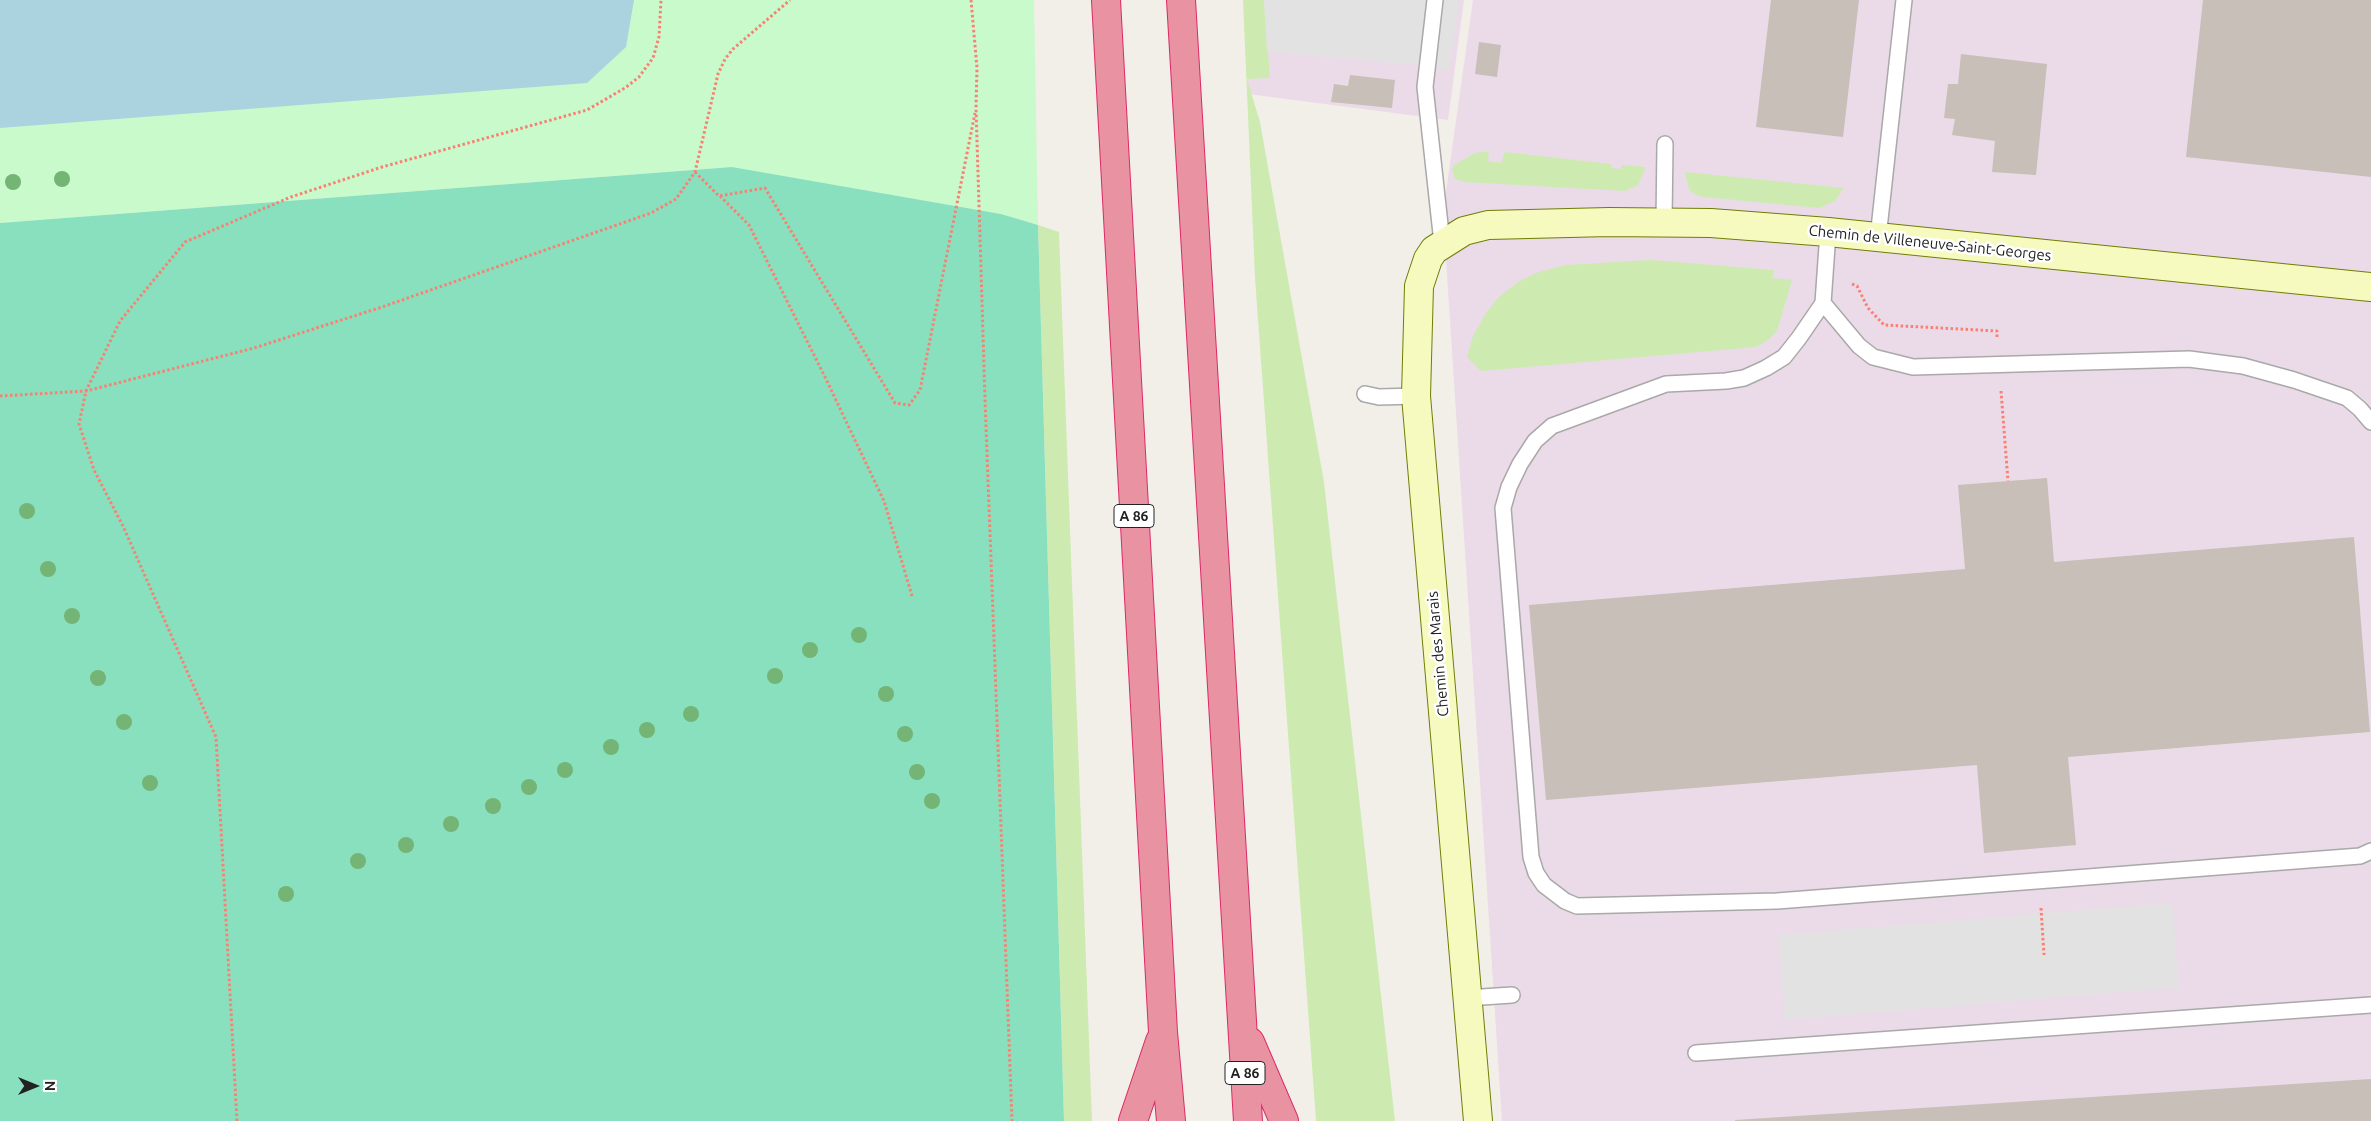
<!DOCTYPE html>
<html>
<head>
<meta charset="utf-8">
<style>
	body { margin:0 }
	#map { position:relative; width:2371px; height:1121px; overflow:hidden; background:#f2efe9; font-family:Ubuntu,sans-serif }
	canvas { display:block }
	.north { position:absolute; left:10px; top:1061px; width:50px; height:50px; -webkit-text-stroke:4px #fff; paint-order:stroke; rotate:90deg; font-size:14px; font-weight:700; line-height:20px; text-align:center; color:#222 }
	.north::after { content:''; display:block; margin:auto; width:18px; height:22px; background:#222; clip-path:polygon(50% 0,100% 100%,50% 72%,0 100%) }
</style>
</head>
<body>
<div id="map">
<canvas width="2371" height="1121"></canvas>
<div class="north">N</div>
</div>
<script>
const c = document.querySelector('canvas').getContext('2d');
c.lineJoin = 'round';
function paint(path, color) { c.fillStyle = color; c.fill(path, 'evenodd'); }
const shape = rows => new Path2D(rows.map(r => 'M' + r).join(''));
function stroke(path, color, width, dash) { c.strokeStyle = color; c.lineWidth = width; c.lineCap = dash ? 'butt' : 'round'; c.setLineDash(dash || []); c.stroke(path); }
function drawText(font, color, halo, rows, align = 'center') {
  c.font = font + ' Ubuntu,sans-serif'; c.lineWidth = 5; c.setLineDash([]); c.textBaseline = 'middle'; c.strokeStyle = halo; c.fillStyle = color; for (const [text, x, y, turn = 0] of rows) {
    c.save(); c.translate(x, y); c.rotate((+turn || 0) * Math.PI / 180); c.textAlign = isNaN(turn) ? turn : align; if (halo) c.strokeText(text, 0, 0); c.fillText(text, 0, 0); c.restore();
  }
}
paint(shape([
	[1245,0,1464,0,1448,120,1248,94],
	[1473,0,2371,0,2371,1121,1502,1121,1443,213]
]), '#ebdbe8');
paint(shape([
	[1243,0,1264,0,1270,78,1247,79,1260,122,1324,482,1395,1121,1316,1121,1255,278],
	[1489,151,1488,161,1502,163,1504,152,1611,164,1612,168,1621,169,1621,165,1646,167,1638,185,1625,191,1464,182,1455,179,1452,170,1454,165,1475,153],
	[1685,172,1844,188,1835,201,1819,208,1703,197,1694,194,1689,189],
	[1038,225,1059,232,1092,1121,1064,1121],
	[1651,260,1774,270,1772,278,1792,280,1777,331,1768,340,1756,347,1481,371,1467,357,1473,336,1486,313,1499,297,1518,282,1536,273,1565,265]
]), '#cdebb0');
paint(shape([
	[0,0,1034,0,1038,225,1001,214,732,167,0,223]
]), '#c8facc');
paint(shape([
	[732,167,1001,214,1038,225,1064,1121,0,1121,0,223]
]), '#88e0be');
paint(shape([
	[1264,0,1459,0,1449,70,1411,64,1267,52],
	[2172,903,2179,987,1785,1020,1778,935]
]), '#e2e2e2');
paint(shape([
	[0,0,634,0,626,47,587,83,0,128]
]), '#aad3df');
paint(shape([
	[1771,0,1859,0,1843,137,1756,127],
	[2203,0,2371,0,2371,177,2186,157],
	[1479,42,1501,45,1497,77,1475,74],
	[1961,54,2047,64,2036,175,1992,172,1995,141,1952,135,1955,119,1944,118,1948,84,1958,84],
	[1350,75,1395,80,1392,108,1331,102,1334,84,1348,86],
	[2047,478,2054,562,2354,537,2370,732,2068,757,2076,845,1984,853,1977,765,1546,800,1529,605,1965,569,1958,485],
	[2371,1079,2371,1121,1735,1121,1735,1120]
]), '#c7bfb8');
const lane = shape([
	[1435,0,1425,87,1442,243],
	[1664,222,1665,144],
	[1878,238,1904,0],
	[1823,303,1828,232],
	[1365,394,1379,397,1416,396],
	[2371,422,2360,409,2347,398,2294,380,2243,366,2189,359,1913,367,1873,357,1859,346,1823,303,1799,338,1784,357,1766,368,1744,378,1726,381,1666,384,1552,426,1535,441,1520,464,1509,487,1503,508,1531,857,1536,873,1544,885,1565,901,1577,906,1777,901,2360,856,2371,851],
	[1467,998,1512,995],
	[1696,1053,2371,1005]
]);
const secondary = shape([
	[1478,1121,1416,396,1419,286,1428,259,1434,250,1464,231,1488,225,1609,222,1711,223,1828,232,2371,287]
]);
const highway = shape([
	[1106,0,1163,1032,1171,1121],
	[1181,0,1248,1121],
	[1250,1042,1284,1121],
	[1133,1121,1160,1041]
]);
stroke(lane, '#a9a9a9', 18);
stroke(secondary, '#707d05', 30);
stroke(highway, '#dc2a67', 30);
stroke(shape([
	[971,0,977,68,976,108,985,399,1012,1121],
	[695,172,719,196,765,188,895,403,909,405,920,390,975,113],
	[720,196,749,225,824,375,884,501,912,596],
	[1852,284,1857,286,1868,308,1884,325,1997,331,1997,337],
	[2001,391,2008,481],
	[0,396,86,391,254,348,382,307,651,213,676,199,695,172,718,74,725,59,733,49,790,0],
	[2041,908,2044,955],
	[237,1121,216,737,123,526,94,470,79,424,86,391,120,321,185,242,291,197,382,167,587,110,625,88,639,77,653,58,659,37,661,0]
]), '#fa8072', 3, [2.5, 2.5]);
stroke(lane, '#fff', 15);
stroke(secondary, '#f7fabf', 28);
stroke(highway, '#e892a2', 28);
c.fillStyle = '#74b475';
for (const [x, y] of [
	[62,179],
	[13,182],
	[27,511],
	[48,569],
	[72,616],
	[859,635],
	[810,650],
	[775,676],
	[98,678],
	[886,694],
	[691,714],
	[124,722],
	[647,730],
	[905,734],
	[611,747],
	[565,770],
	[917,772],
	[150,783],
	[529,787],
	[932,801],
	[493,806],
	[451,824],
	[406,845],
	[358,861],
	[286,894]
]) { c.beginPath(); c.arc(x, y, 8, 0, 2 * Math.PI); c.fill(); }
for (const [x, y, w] of [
	[1134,516,40],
	[1245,1073,40]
]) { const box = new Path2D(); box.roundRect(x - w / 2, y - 11.5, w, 23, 4); c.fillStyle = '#fff'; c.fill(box); stroke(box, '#222', 1); }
drawText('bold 14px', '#222', null, [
	["A 86",1134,516],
	["A 86",1245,1073]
]);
drawText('15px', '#222', '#fff', [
	["Chemin de Villeneuve-Saint-Georges",1930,243,6],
	["Chemin des Marais",1438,654,-95]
]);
</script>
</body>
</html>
